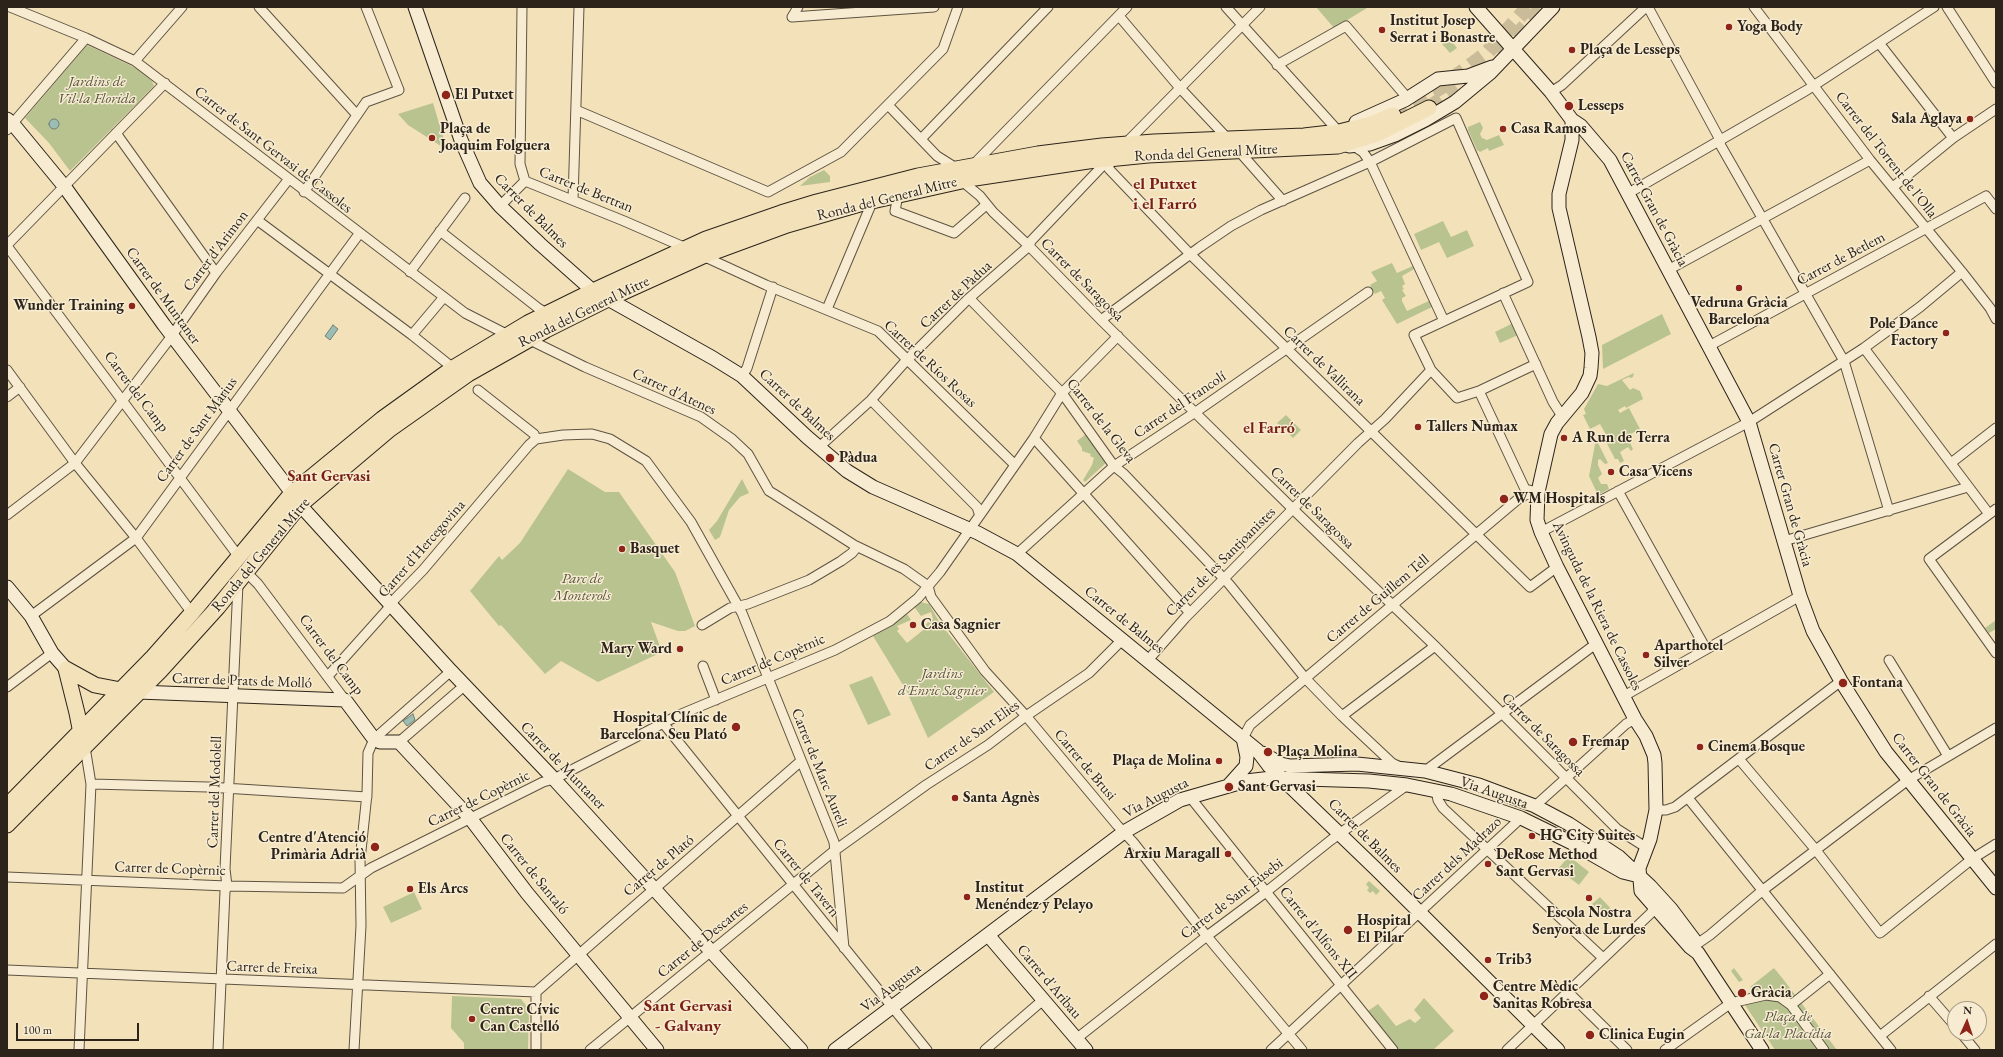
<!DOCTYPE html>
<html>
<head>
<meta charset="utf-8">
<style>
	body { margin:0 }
	#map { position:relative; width:2003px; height:1057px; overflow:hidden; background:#f3e2b9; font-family:"EB Garamond",serif }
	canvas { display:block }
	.frame { position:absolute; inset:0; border:8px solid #2c231a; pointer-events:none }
	.north { position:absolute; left:1947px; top:1001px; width:40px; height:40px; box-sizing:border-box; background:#f7ecd2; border:1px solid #a69c88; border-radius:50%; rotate:3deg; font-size:11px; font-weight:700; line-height:16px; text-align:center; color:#2c231a }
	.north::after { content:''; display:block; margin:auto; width:14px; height:18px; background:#8f2418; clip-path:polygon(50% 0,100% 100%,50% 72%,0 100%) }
	.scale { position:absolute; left:16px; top:1023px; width:123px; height:18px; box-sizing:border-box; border:2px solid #2c231a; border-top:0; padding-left:5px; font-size:12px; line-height:14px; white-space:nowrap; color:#2c231a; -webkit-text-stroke:3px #f7ecd2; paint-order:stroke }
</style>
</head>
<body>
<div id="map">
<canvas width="2003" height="1057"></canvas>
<div class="frame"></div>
<div class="north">N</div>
<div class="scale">100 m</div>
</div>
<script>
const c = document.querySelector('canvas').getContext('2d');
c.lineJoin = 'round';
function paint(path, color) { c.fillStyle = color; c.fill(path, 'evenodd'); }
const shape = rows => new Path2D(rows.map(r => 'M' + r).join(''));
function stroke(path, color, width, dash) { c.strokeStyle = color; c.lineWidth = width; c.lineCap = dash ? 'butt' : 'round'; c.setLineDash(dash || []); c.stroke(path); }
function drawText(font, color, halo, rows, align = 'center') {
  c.font = font + ' "EB Garamond",serif'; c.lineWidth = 3; c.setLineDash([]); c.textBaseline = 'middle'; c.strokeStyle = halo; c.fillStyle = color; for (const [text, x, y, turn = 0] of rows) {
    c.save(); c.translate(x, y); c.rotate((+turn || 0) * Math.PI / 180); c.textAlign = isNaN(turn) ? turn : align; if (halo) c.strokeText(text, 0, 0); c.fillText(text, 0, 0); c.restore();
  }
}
paint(shape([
	[1316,7,1366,7,1367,8,1334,28],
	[1449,38,1457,48,1450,53,1442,44],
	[87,45,138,69,152,81,154,86,70,171,49,143,25,118],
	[433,103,447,150,408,125,398,114],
	[1480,122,1483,128,1480,134,1482,138,1487,140,1499,135,1504,145,1489,151,1488,148,1480,152,1477,150,1468,130,1468,127],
	[824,170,830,176,830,182,800,186,810,177],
	[1443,221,1451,237,1467,230,1474,246,1447,258,1439,242,1421,250,1414,234],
	[1392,263,1397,273,1415,265,1416,268,1402,276,1405,284,1402,286,1404,289,1402,290,1406,296,1402,298,1402,301,1407,311,1431,300,1434,306,1397,324,1382,300,1385,298,1381,291,1375,294,1370,285,1377,281,1371,272],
	[1662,314,1671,334,1603,369,1602,345],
	[1513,323,1518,335,1500,343,1495,332],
	[1634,373,1633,377,1631,378,1629,377,1622,380,1630,390,1633,388,1640,391,1643,399,1626,408,1625,406,1618,410,1620,413,1629,408,1640,429,1627,436,1633,449,1631,451,1628,447,1620,452,1624,461,1620,463,1618,459,1615,459,1605,440,1608,438,1600,424,1590,429,1583,415,1586,414,1584,409,1598,384,1607,386],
	[1286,415,1301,430,1293,438,1277,423],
	[1086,434,1107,462,1085,482,1083,480,1092,465,1094,458,1090,456,1091,454,1082,451,1082,448,1077,441],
	[1596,439,1608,463,1605,464,1600,459,1598,460,1598,465,1602,474,1598,478,1601,484,1607,484,1609,489,1598,495,1589,476],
	[568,469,605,492,619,492,675,572,695,626,685,631,678,631,651,622,662,652,598,682,561,661,545,674,501,625,499,626,470,591,499,556,502,560,520,543],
	[742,479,749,493,740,497,729,510,720,537,715,540,709,530,717,521],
	[920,602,929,604,940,623,994,692,928,738,906,690,873,636,907,614,911,620,897,626,899,629,897,631,907,643,927,627,926,624,933,619,931,612,921,616,915,608],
	[1996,620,1996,629,1989,633,1985,628],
	[872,676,891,715,868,725,849,685],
	[1569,856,1589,872,1579,885,1558,869],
	[1369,881,1380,891,1376,895,1373,891,1370,893,1367,890,1369,888,1366,884],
	[414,892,422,909,391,923,383,907],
	[1600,897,1614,912,1607,919,1592,904],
	[1734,968,1743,980,1739,982,1731,971],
	[1774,968,1783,979,1837,1050,1775,1050,1741,999,1754,990,1750,987],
	[452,996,521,999,529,1009,528,1050,464,1050,464,1043,451,1028],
	[1424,998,1454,1031,1433,1050,1398,1050,1368,1011,1378,1004,1396,1026,1410,1019,1415,1023,1421,1018,1414,1010]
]), '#b9c390');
const water = shape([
	'49 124a5 5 0 1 1 10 0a5 5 0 1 1-10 0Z',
	[333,325,338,329,330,340,325,336,333,325],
	[413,714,415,720,407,726,403,721,413,714]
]);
paint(water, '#9cbdb4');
stroke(water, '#6f7f76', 1);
stroke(shape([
	[1499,54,1543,7],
	[1429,108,1457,88],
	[1393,115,1443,86,1486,54,1528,7]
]), '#cbbc99', 15, [15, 8]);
const street = shape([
	[10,7,86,38,135,61,465,313,508,335],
	[259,7,357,115],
	[522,7,520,164,525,181],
	[1226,7,1340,133],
	[1648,7,1718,136,1721,146,1844,361,1889,511],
	[1754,7,1870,160,1962,272,1990,308,1996,319],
	[1947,7,1996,83],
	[1119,16,1180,88,1229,140],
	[792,17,934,7],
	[792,17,798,7],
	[1879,43,1953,138],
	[135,61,182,7],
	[1277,65,1346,26,1404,94,1405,100],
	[1551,92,1562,85,1646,7],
	[888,105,937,156,956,168],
	[576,110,768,192,841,152,943,49,958,7],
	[7,130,86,38],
	[116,133,216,273],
	[922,138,1048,7],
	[1125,144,1260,7],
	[1352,145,1363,152,1370,162,1444,321],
	[1238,150,1283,201],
	[1109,159,1109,169,1190,254,1530,587,1557,567],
	[973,165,1127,7],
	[525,181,624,221,686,248],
	[962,181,980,196,993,212,1029,246,1101,320,1299,515,1435,646,1617,829,1647,848],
	[1893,187,1953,138,1996,109],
	[304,192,366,102,399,90,366,7],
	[1627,194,1807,90,1934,7],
	[898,195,895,211,954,233,986,205],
	[573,200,579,7],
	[500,206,525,181],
	[257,220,412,335,453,368],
	[440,231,538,308,548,314],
	[7,245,165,83],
	[7,246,239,557],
	[703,256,766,285,878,331,1014,464],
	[1668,270,1870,160],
	[410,272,465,198],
	[1503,293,1553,402,1562,416],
	[970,299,1062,393,1114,466,1124,474,1229,584,1305,678,1342,716,1392,763,1400,767],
	[827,309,873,200],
	[1101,320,1200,247,1231,226,1261,210,1370,162,1456,118,1528,282,1414,335,1431,370,1457,398,1479,391,1536,364],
	[412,335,444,297],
	[528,339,585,367,701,417,732,439,748,454,769,491,774,494,854,545,904,569,928,586,931,597,985,671,1026,716,1117,825,1133,842,1205,934,1302,1050],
	[1709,346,1986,196,1996,209],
	[1864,348,1989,514],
	[7,370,75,463,136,538,192,613],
	[742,376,747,368,773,287],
	[478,390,534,434,536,439],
	[1479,391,1525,489,1537,492],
	[7,397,20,387],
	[871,400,977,507,979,513],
	[1034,438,1190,613],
	[818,448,871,400,904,363,967,300,1029,246,1031,241,1109,159],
	[1951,463,1996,428],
	[1618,491,1706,649],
	[1996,509,1929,559,1996,653],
	[7,515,75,463,168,341,216,273,288,180],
	[1541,532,1749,422,1864,348,1920,307,1962,272],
	[1784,541,1968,487],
	[1017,554,1114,466,1200,409,1368,292],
	[246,572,258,584,345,700],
	[31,616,136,538,359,234],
	[702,625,730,608,748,604,809,580,841,561,852,553,857,547],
	[1148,660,1185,618,1358,443,1385,419,1431,370],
	[1889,660,1948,756],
	[703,666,716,700],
	[328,676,387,610,390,604,423,570,529,445,536,439,563,435,592,434,610,439,646,461,691,522,742,613,834,842,844,948],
	[7,687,52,653],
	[1624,696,1800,596],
	[1342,716,1435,646],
	[663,723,927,1050],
	[1243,738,1250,725,1517,500,1525,495,1538,492],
	[399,742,464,686],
	[1739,759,1815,849,1880,933,1972,859,1996,844],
	[1425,771,1597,643],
	[91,784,208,787,367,797],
	[1436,791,1438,800,1443,808,1603,958],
	[1190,797,1393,1050],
	[1688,798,1891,1050],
	[1535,806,1626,724,1635,719],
	[1656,810,1666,810,1675,807,1841,681],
	[7,877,227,886,343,888,371,868,543,782,554,779,679,715,835,650,890,621,918,598,940,572,1034,438,1062,393,1118,336],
	[1697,944,1710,935,1763,890,1908,780,1996,728],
	[7,970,536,992],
	[536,992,801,761],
	[1568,992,1627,1050],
	[1929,996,1955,1026],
	[1791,1005,1830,974],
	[1961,1033,1975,1050],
	[1880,1036,1996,944],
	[1076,1039,1207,936,1266,892,1331,840,1407,785],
	[79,1050,91,784,85,747],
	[218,1050,225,891,227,886,225,869,238,584],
	[354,1050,361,926,360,860,367,794,368,753,374,739,451,671],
	[536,1050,536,992],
	[590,1050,834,851,926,785,988,745,1026,716,1089,673,1122,640],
	[985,1050,1043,1000],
	[1271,1050,1521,818],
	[1507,1050,1651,913,1657,902],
	[1665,1050,1731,1003,1766,995,1780,997,1791,1005,1824,1050]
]);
const secondary = shape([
	[415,7,461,140,480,183,500,206,540,244,593,291],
	[1476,7,1551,92,1572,120,1581,126,1610,160,1749,422,1800,596,1813,631,1841,681,1886,752,1996,888],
	[7,119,13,124,64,186,164,325,292,493],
	[1572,120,1572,140,1559,194,1559,208,1589,337,1592,353,1591,368,1590,376,1582,393,1557,423,1551,434,1538,492,1537,520,1541,532,1557,567,1635,719,1646,736,1654,755,1655,763,1656,810,1650,839,1639,868,1641,891,1690,947,1698,953,1762,1050],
	[1356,122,1405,100,1438,79,1468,76,1492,67],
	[1349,146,1370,144,1395,135,1425,120,1455,102,1490,73,1553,7],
	[608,299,713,358,742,376,807,437,847,471,873,487,978,533,1017,554,1257,750,1269,766,1377,870,1558,1050],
	[300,505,451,671,554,779,801,1050],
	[7,587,31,616,52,653,66,669],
	[138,692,345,700,374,739,380,742,399,742,470,818,527,893,657,1050],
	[1262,753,1281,764,1290,766,1357,764,1425,771,1479,785,1535,806,1569,824,1619,857,1650,886,1671,909,1695,941],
	[1229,785,1246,766,1247,757,1243,738],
	[988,935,1086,1050],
	[835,1050,1124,832,1180,800,1246,781,1272,778,1369,781,1407,785,1451,794,1521,818,1572,843,1623,872,1639,876]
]);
const primary = shape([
	[66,669,77,713,82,738],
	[66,669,95,685,126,691],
	[7,806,153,657,192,613,292,493,382,419,453,368,528,323,593,291,706,239,781,213,817,202,918,176,1038,154,1102,146,1154,142,1304,136,1339,132,1371,124,1393,115],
	[7,825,160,671,218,607,300,505,390,429,468,374,546,330,608,299,703,256,787,225,863,203,975,178,1088,161,1148,155,1338,146,1377,134,1429,108]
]);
stroke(street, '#5e5342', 11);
stroke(secondary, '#2c231a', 15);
stroke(primary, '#2c231a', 17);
stroke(street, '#f7ecd2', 9);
stroke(secondary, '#f7ecd2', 13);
stroke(primary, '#f3e2b9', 15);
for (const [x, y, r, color] of [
	[1729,27,4,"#8f2418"],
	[1382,30,4,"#8f2418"],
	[1572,50,4,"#8f2418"],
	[446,95,5,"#8f2418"],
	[1569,106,5,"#8f2418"],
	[1970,119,4,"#8f2418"],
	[1503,129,4,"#8f2418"],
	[432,138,4,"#8f2418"],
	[1739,288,4,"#8f2418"],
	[132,306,4,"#8f2418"],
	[1946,333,4,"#8f2418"],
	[1418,427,4,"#8f2418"],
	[1564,438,4,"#8f2418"],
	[830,458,5,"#8f2418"],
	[1611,472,4,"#8f2418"],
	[1504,499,5,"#8f2418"],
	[622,549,4,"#8f2418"],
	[913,625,4,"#8f2418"],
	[680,649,4,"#8f2418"],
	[1646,655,4,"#8f2418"],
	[1843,683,5,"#8f2418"],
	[736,727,5,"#8f2418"],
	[1573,742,5,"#8f2418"],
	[1700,747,4,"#8f2418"],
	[1268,752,5,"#8f2418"],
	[1219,761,4,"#8f2418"],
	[1229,787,5,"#8f2418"],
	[955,798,4,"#8f2418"],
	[1532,836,4,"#8f2418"],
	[375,847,5,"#8f2418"],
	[1228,854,4,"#8f2418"],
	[1488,864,4,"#8f2418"],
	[410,889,4,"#8f2418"],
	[967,897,4,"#8f2418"],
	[1589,898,4,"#8f2418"],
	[1348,930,5,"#8f2418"],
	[1488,960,4,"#8f2418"],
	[1742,993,5,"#8f2418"],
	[1484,996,5,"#8f2418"],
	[472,1019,4,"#8f2418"],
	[1590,1035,5,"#8f2418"]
]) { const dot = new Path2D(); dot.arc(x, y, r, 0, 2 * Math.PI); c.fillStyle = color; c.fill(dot); stroke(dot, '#f7ecd2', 1.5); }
drawText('bold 15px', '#2c231a', '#f7ecd2', [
	["Institut Josep",1390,21],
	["Serrat i Bonastre",1390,38],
	["Yoga Body",1737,27],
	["Plaça de Lesseps",1580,50],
	["El Putxet",455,95],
	["Lesseps",1578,106],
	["Sala Aglaya",1962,119,"right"],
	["Plaça de",440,129],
	["Joaquim Folguera",440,146],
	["Casa Ramos",1511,129],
	["Vedruna Gràcia",1739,303,"center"],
	["Barcelona",1739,320,"center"],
	["Wunder Training",124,306,"right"],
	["Pole Dance",1938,324,"right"],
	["Factory",1938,341,"right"],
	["Tallers Numax",1426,427],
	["A Run de Terra",1572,438],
	["Pàdua",839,458],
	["Casa Vicens",1619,472],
	["WM Hospitals",1513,499],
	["Basquet",630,549],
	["Casa Sagnier",921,625],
	["Aparthotel",1654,646],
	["Silver",1654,663],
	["Mary Ward",672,649,"right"],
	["Fontana",1852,683],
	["Hospital Clínic de",727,718,"right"],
	["Barcelona. Seu Plató",727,735,"right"],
	["Fremap",1582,742],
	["Cinema Bosque",1708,747],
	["Plaça Molina",1277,752],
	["Plaça de Molina",1211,761,"right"],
	["Sant Gervasi",1238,787],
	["Santa Agnès",963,798],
	["HG City Suites",1540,836],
	["Centre d'Atenció",366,838,"right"],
	["Primària Adrià",366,855,"right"],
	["Arxiu Maragall",1220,854,"right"],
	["DeRose Method",1496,855],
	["Sant Gervasi",1496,872],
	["Institut",975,888],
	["Menéndez y Pelayo",975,905],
	["Els Arcs",418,889],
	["Escola Nostra",1589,913,"center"],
	["Senyora de Lurdes",1589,930,"center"],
	["Hospital",1357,921],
	["El Pilar",1357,938],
	["Trib3",1496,960],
	["Centre Mèdic",1493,987],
	["Sanitas Robresa",1493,1004],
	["Gràcia",1751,993],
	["Centre Cívic",480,1010],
	["Can Castelló",480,1027],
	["Clinica Eugin",1599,1035]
], 'left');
drawText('italic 15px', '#56533d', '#f7ecd2', [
	["Jardins de",97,82],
	["Vil·la Florida",97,99],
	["Parc de",582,579],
	["Monterols",582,596],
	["Jardins",942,674],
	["d'Enric Sagnier",942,691],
	["Plaça de",1788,1017],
	["Gal·la Placídia",1788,1034]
]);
drawText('15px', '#2c231a', '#f7ecd2', [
	["Carrer de Sant Gervasi de Cassoles",273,150,38],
	["Ronda del General Mitre",1206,153,-3],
	["Carrer del Torrent de l'Olla",1886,155,52],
	["Carrer de Bertran",586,190,22],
	["Ronda del General Mitre",887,199,-14],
	["Carrer Gran de Gràcia",1654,209,62],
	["Carrer de Balmes",531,211,45],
	["Carrer d'Arimon",216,251,-53],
	["Carrer de Betlem",1841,259,-28],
	["Carrer de Saragossa",1082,280,45],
	["Carrer de Pàdua",956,295,-43],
	["Carrer de Muntaner",163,296,54],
	["Ronda del General Mitre",584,312,-26],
	["Carrer de Ríos Rosas",930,364,43],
	["Carrer de Vallirana",1324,366,44],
	["Carrer del Camp",136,392,53],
	["Carrer d'Atenes",674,392,25],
	["Carrer de Balmes",797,405,43],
	["Carrer del Francolí",1180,405,-34],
	["Carrer de la Gleva",1101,421,52],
	["Carrer de Sant Màrius",197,430,-54],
	["Carrer Gran de Gràcia",1790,505,74],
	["Carrer de Saragossa",1312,508,44],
	["Carrer d'Hercegovina",422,549,-49],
	["Ronda del General Mitre",261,555,-50],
	["Carrer de les Santjoanistes",1221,562,-45],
	["Carrer de Guillem Tell",1378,599,-40],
	["Avinguda de la Riera de Cassoles",1597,606,64],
	["Carrer de Balmes",1124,620,39],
	["Carrer del Camp",331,655,53],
	["Carrer de Copèrnic",773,660,-23],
	["Carrer de Prats de Molló",242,681,2],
	["Carrer de Saragossa",1543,735,45],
	["Carrer de Sant Elies",972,736,-35],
	["Carrer de Brusi",1085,765,50],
	["Carrer de Muntaner",563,766,46],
	["Carrer de Marc Aureli",819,768,68],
	["Carrer Gran de Gràcia",1934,785,52],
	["Carrer del Modolell",215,792,-88],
	["Via Augusta",1494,793,19],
	["Via Augusta",1156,798,-27],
	["Carrer de Copèrnic",479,799,-26],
	["Carrer de Balmes",1365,836,45],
	["Carrer dels Madrazo",1457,859,-43],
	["Carrer de Plató",659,866,-40],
	["Carrer de Copèrnic",170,869,2],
	["Carrer de Santaló",534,874,51],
	["Carrer de Tavern",806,878,51],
	["Carrer de Sant Eusebi",1232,899,-37],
	["Carrer d'Alfons XII",1318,933,51],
	["Carrer de Descartes",703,940,-39],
	["Carrer de Freixa",272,968,2],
	["Carrer d'Aribau",1049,982,50],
	["Via Augusta",891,988,-37]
]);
drawText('bold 16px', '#7a1f14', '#f7ecd2', [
	["el Farró",1269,429],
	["Sant Gervasi",329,477]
]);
drawText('bold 17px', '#7a1f14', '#f7ecd2', [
	["el Putxet",1165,184],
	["i el Farró",1165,204],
	["Sant Gervasi",688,1006],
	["- Galvany",688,1026]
]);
</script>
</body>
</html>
